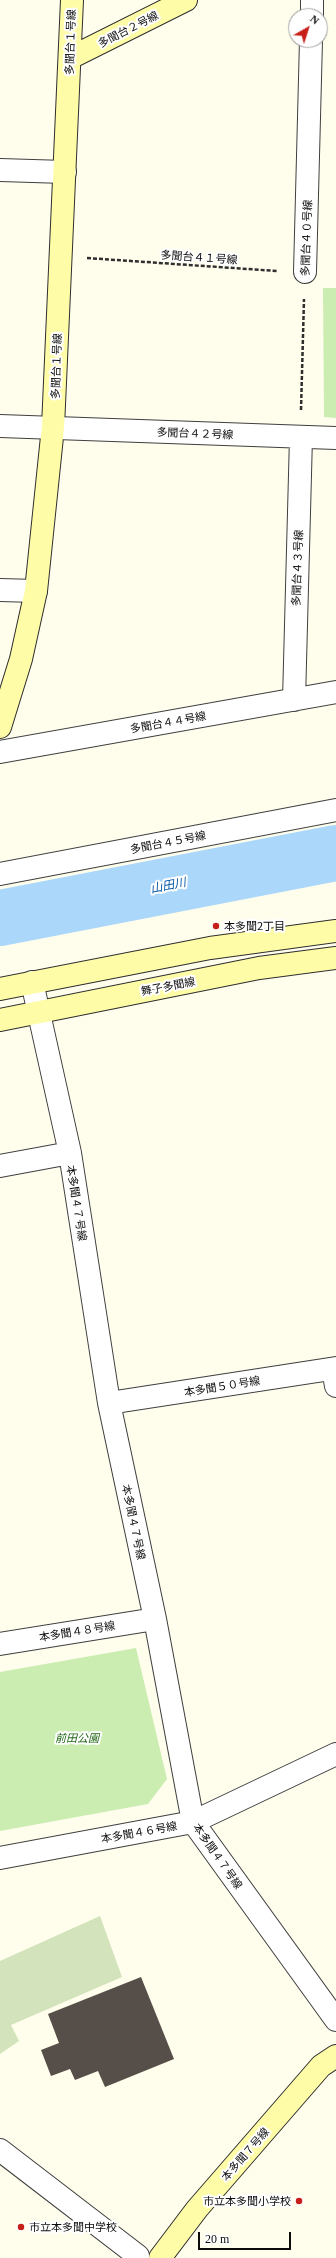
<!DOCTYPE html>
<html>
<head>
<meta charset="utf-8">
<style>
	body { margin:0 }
	#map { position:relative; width:336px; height:2258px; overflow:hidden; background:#fffdec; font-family:Georgia,serif }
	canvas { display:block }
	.north { position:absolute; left:288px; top:8px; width:40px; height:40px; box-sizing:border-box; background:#fff; border:1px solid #9e9e9e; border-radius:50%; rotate:39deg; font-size:11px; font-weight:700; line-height:16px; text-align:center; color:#0c0c0c }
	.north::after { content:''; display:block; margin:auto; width:14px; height:18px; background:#c81e19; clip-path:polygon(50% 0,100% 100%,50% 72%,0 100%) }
	.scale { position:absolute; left:198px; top:2232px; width:93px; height:18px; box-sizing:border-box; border:2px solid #0c0c0c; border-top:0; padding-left:5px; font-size:12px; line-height:14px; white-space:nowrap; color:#0c0c0c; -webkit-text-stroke:3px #fff; paint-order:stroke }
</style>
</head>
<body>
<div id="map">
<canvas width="336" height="2258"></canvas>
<div class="north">N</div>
<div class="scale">20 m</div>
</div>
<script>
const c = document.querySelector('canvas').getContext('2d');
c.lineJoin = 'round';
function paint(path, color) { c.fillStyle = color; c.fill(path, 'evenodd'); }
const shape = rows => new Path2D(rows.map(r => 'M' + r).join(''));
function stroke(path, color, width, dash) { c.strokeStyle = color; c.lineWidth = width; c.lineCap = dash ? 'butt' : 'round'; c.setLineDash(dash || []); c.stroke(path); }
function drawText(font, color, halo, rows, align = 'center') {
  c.font = font + ' Georgia,"Noto Sans JP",serif'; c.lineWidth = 4; c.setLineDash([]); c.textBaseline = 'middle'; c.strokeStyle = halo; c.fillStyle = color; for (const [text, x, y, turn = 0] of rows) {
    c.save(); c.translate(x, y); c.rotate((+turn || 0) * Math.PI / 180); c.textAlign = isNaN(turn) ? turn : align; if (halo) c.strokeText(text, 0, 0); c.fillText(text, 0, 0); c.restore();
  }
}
paint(shape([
	[323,288,336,288,336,418,324,417],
	[136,1648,167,1779,148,1804,0,1831,0,1672]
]), '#ccedb2');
paint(shape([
	[100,1916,122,1977,11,2025,19,2041,0,2054,0,1961]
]), '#d3e3bb');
stroke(shape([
	[0,918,336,853]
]), '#abd7fb', 56);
paint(shape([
	[141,1977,174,2059,105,2087,98,2071,75,2080,70,2069,51,2076,41,2050,59,2043,48,2014]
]), '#564e48');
const street = shape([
	[312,16,312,0],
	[0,170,65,172],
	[305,272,311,40],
	[0,426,336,438],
	[0,590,36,591],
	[294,700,301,437],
	[0,752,336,692],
	[0,874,336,810],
	[32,982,70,1153,109,1403,155,1619,193,1822,336,2020],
	[0,1166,70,1153],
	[333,1369,336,1386],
	[109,1403,336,1368],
	[0,1644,155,1619],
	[0,1858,193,1822,336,1754],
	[0,2150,138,2256]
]);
const secondary = shape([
	[70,58,186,0],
	[0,727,21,659,36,591,53,427,72,0],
	[0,989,210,948,336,931],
	[0,1020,259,968,336,958],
	[160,2258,197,2209,321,2066,336,2056]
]);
stroke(street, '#3f3f3f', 24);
stroke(secondary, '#2e2e2e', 24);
stroke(shape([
	[87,258,277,271],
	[301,410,304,299]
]), '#2e2e2e', 2.5, [4, 2]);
stroke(street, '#fff', 22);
stroke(secondary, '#fffca7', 22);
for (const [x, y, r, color] of [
	[216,926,4,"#c81e19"],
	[299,2201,4,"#c81e19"],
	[21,2227,4,"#c81e19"]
]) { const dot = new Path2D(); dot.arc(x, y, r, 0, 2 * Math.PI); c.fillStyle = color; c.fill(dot); stroke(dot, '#fff', 1.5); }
drawText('11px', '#0c0c0c', '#fff', [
	["多聞台２号線",128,29,-27],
	["多聞台１号線",70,42,-88],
	["多聞台４０号線",306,238,-88],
	["多聞台４１号線",199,257,4],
	["多聞台１号線",56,366,-88],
	["多聞台４２号線",195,433,2],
	["多聞台４３号線",297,568,-88],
	["多聞台４４号線",168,722,-10],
	["多聞台４５号線",168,842,-11],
	["舞子多聞線",168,986,-11],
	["本多聞４７号線",77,1203,81],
	["本多聞５０号線",222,1386,-9],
	["本多聞４７号線",134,1522,78],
	["本多聞４８号線",77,1631,-9],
	["本多聞４６号線",139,1832,-10],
	["本多聞４７号線",218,1856,55],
	["本多聞７号線",245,2154,-49]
]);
drawText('11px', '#0c0c0c', '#fff', [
	["本多聞2丁目",224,926],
	["市立本多聞小学校",291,2201,"right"],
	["市立本多聞中学校",29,2227]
], 'left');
drawText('italic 11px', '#226917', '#fff', [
	["前田公園",77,1738]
]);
drawText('italic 12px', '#0b58a8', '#fff', [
	["山田川",168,885,-11]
]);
</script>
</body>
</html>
